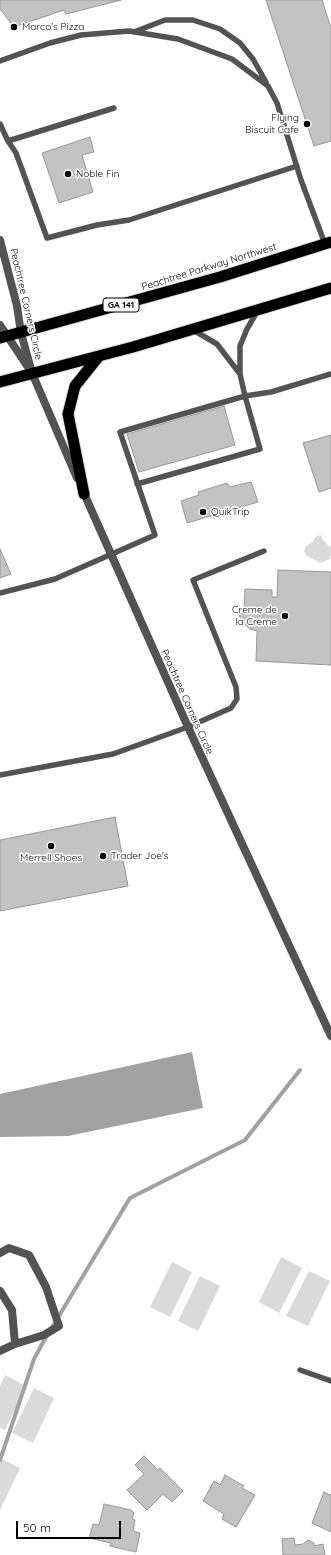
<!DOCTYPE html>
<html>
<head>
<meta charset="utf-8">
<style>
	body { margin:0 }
	#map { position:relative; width:331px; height:1555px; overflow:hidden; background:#fff; font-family:Quicksand,sans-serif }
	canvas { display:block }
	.scale { position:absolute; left:16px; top:1521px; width:105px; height:18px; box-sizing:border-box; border:2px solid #000; border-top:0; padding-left:5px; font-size:12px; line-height:14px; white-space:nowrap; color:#000; -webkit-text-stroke:3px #fff; paint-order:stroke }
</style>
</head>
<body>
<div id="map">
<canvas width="331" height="1555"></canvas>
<div class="scale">50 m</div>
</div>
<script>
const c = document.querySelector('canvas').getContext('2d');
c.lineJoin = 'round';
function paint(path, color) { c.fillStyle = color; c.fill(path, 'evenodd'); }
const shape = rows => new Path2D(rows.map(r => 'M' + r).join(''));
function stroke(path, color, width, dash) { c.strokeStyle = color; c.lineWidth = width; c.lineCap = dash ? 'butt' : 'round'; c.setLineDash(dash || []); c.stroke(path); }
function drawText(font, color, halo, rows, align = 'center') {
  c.font = font + ' Quicksand,sans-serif'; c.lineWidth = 3; c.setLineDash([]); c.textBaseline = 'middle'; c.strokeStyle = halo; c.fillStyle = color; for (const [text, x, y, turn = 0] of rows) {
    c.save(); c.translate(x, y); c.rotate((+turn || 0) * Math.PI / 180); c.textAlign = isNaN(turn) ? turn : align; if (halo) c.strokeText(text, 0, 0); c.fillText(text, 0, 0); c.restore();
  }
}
paint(shape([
	[321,535,323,540,331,548,331,555,330,559,320,563,307,556,304,551,306,546,313,542,315,537],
	[281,1257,302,1268,279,1313,259,1302],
	[172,1262,192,1272,170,1317,150,1307],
	[309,1271,330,1281,308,1326,286,1316],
	[200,1276,220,1286,198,1331,178,1321],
	[5,1375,26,1386,5,1430,0,1428,0,1386],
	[34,1388,54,1398,33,1443,12,1433],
	[0,1458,20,1468,0,1510]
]), '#dadada');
paint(shape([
	[192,1052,203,1108,68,1136,0,1137,0,1094]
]), '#a1a1a1');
stroke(shape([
	[51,1329,130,1198,245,1140,300,1070],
	[0,1460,34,1359,47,1335]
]), '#a1a1a1', 4);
const building = shape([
	[0,0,121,0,66,14,64,10,14,27,0,9,0,0],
	[266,0,322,0,331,28,331,141,314,146,266,0],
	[90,137,94,152,82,155,93,192,59,203,42,153,90,137],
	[224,406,235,445,139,472,127,434,224,406],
	[331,435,331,488,319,492,303,443,331,435],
	[251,482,258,502,187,523,181,501,199,495,198,492,227,483,230,487,251,482],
	[0,549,11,574,0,578,0,549],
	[278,570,331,572,331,665,256,661,257,631,250,629,243,623,239,615,239,609,244,609,245,589,272,590,272,597,277,597,278,570],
	[115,817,128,886,0,911,0,840,115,817],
	[144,1456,158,1470,160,1468,183,1491,172,1502,163,1494,147,1510,127,1490,144,1474,135,1465,144,1456],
	[225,1475,244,1486,242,1488,255,1495,236,1527,222,1519,224,1514,203,1501,214,1481,220,1485,225,1475],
	[324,1492,330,1495,331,1494,331,1532,312,1523,324,1492],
	[104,1504,131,1510,134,1513,132,1519,135,1520,133,1531,140,1533,136,1552,110,1546,111,1543,89,1538,93,1524,99,1525,104,1504],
	[294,1538,295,1545,303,1544,308,1540,314,1543,314,1546,323,1544,325,1555,283,1555,282,1539,294,1538]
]);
paint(building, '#c3c3c3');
stroke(building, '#979797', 1);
const trunk = shape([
	[0,338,220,277,331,242],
	[0,382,133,347,331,288],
	[84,494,68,414,75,386,99,356]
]);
stroke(trunk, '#dbdbdb', 13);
stroke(shape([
	[134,32,165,20,193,20,220,29,240,43,253,59,266,82],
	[0,61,50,43,81,35,129,31,178,39,232,59,268,86,277,103,301,180,325,244],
	[0,124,8,141,114,108],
	[8,141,16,153,47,238,97,225,129,220,297,166],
	[193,330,217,344,240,374],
	[137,484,260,449,245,396,271,392,331,374],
	[0,593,55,579,155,535,120,432,245,396,240,374,240,346,247,329,258,310],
	[0,775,113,754,188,727,231,708,237,699,236,687,193,580,264,551],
	[300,1370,331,1381]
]), '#535353', 5.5);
stroke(shape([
	[0,1253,9,1248,29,1255,46,1287,59,1326,44,1335,15,1344,0,1351],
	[0,1291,12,1310,15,1344]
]), '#535353', 8);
stroke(shape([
	[0,240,17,306,21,333,32,373,77,478],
	[0,325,28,367],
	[82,489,188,727,331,1036]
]), '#535353', 8);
stroke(trunk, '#000', 11);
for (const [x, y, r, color] of [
	[14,27,4,"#000"],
	[307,124,4,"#000"],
	[68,174,4,"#000"],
	[203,512,4,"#000"],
	[285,616,4,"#000"],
	[51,846,4,"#000"],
	[103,856,4,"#000"]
]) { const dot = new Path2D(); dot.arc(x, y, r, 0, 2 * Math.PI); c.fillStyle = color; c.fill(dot); stroke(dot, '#fff', 1.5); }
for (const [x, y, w] of [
	[121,305,36]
]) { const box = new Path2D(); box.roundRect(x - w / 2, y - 7, w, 14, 3); c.fillStyle = '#fff'; c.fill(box); stroke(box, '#000', 1); }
drawText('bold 9px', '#000', null, [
	["GA 141",121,305]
]);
drawText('10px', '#000', '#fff', [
	["Marco's Pizza",22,27],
	["Flying",299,118,"right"],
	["Biscuit Cafe",299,130,"right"],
	["Noble Fin",76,174],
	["QuikTrip",211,512],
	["Creme de",277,610,"right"],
	["la Creme",277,622,"right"],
	["Trader Joe's",111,856],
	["Merrell Shoes",51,858,"center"]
], 'left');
drawText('10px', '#000', '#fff', [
	["Peachtree Parkway Northwest",209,267,-17],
	["Peachtree Corners Circle",26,304,77],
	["Peachtree Corners Circle",187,702,66]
]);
</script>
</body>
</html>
